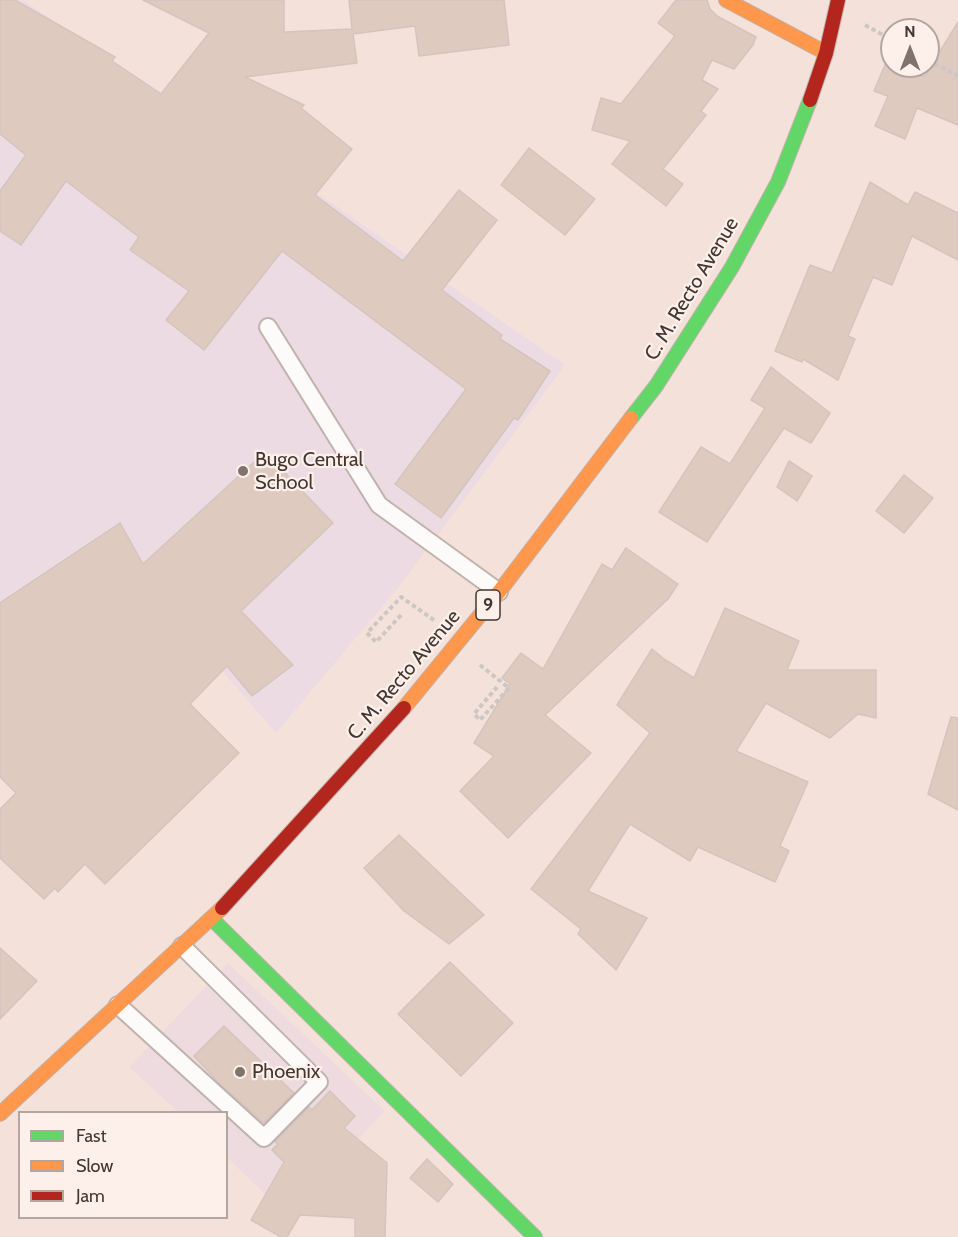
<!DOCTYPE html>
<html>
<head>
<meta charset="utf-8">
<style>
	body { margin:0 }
	#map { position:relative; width:958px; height:1237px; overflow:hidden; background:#f4e2da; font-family:Cabin,sans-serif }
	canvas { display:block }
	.legend { position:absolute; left:18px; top:1111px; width:210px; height:108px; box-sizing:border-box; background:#fdf0ea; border:2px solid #b3a6a0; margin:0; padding:8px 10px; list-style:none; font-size:18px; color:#433731 }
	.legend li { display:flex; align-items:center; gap:12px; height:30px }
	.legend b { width:30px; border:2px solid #b3a6a0 }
	.north { position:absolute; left:880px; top:18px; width:60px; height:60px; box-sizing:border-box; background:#fdf0ea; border:2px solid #b3a6a0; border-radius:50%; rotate:0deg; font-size:16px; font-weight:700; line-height:24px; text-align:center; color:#433731 }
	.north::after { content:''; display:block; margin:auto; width:21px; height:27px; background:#81736c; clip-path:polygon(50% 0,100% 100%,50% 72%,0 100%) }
</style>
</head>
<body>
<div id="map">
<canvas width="958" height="1237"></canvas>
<ul class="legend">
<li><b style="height:8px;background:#63d668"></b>Fast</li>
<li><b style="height:8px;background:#ff974d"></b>Slow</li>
<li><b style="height:8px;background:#b3261e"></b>Jam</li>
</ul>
<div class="north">N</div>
</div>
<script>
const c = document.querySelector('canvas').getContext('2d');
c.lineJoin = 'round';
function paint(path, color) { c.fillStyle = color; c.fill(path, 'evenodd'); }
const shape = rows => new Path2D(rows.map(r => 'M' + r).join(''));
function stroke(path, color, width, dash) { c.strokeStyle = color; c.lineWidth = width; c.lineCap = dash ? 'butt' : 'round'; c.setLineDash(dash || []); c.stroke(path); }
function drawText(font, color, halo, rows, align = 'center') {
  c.font = font + ' Cabin,sans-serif'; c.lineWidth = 4.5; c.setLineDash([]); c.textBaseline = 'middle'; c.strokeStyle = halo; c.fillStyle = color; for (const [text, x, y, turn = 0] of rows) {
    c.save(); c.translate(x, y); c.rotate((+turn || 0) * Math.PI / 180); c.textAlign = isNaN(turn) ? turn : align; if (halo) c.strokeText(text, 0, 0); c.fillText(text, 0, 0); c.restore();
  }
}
paint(shape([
	[228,963,385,1111,286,1214,227,1158,226,1112,178,1112,129,1067]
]), '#eedbdf');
paint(shape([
	[0,0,23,0,110,59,323,197,565,365,397,589,276,733,139,576,0,668]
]), '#ecdbe2');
const building = shape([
	[0,0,15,0,115,57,112,61,161,94,209,33,143,0,284,0,284,32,352,29,349,0,504,0,509,45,419,56,415,26,353,34,357,63,245,77,304,105,301,108,352,149,315,195,403,261,459,190,497,220,442,290,502,335,500,339,550,371,518,420,514,418,441,518,395,484,466,389,282,251,204,350,166,320,189,291,130,250,139,237,66,181,21,245,0,231,0,191,26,155,0,134,0,0],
	[676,0,707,0,710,9,717,16,756,37,753,45,734,69,712,60,702,80,718,89,701,111,706,115,663,169,683,184,666,206,612,164,630,141,592,130,601,98,621,104,675,36,658,23,676,0],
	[958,22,958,125,917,108,905,139,875,126,888,96,874,91,887,60,892,62,892,66,901,66,925,76,958,22],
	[529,148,595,199,565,235,501,185,529,148],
	[870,182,908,205,915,192,958,213,958,260,912,236,892,285,873,277,848,336,855,339,838,380,803,359,802,362,775,351,810,265,832,273,870,182],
	[771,367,830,413,811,443,784,428,707,542,659,512,701,447,730,464,765,408,751,400,771,367],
	[265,452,333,523,241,611,293,665,252,696,227,666,190,704,239,753,105,884,85,864,58,892,55,888,44,899,0,858,0,809,16,793,0,777,0,603,120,523,143,564,265,452],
	[789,461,812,476,797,501,777,487,789,461],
	[904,475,933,498,904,533,876,511,904,475],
	[626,548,678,584,668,599,545,715,591,753,508,838,460,791,494,756,474,743,510,684,502,678,521,653,543,669,602,564,612,570,626,548],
	[725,608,799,641,787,670,876,670,876,718,858,714,830,738,766,703,736,751,808,782,780,846,789,851,775,882,698,847,690,861,630,824,588,891,647,918,616,970,578,934,581,929,531,889,650,733,617,705,652,649,664,659,694,678,725,608],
	[951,717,958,718,958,810,928,794,951,717],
	[399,835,484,915,449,944,404,911,364,868,399,835],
	[0,948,37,981,0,1019,0,948],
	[450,962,513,1023,461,1076,398,1014,450,962],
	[224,1026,294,1093,264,1123,221,1085,194,1056,224,1026],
	[330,1091,355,1116,344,1128,387,1163,385,1237,355,1237,355,1218,300,1215,287,1237,281,1237,251,1220,284,1162,272,1150,278,1144,275,1142,309,1107,312,1110,330,1091],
	[427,1159,453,1184,438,1202,410,1178,427,1159]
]);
paint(building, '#dfcac0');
stroke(building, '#d3c5be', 1.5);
const lane = shape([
	[268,327,379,505,499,592],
	[118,1005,264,1138,319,1082,182,946]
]);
const fast = shape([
	[631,418,656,386,732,267,778,182,810,100],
	[212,919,535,1237]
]);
const slow = shape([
	[726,0,826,53],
	[404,708,499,592,631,418],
	[0,1114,222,908]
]);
const jam = shape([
	[810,100,826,53,838,0],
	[222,908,404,708]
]);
stroke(lane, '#c0b2ac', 20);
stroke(fast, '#c0b2ac', 16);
stroke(slow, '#c0b2ac', 16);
stroke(jam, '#c0b2ac', 16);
stroke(shape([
	[865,25,892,40],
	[928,60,958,76],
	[401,615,376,642,367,633,401,597,434,620],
	[480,665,509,688,480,720,474,714,497,687]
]), '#cdc7c4', 4, [4.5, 3]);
stroke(lane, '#fdfbf9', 16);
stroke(fast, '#63d668', 14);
stroke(slow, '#ff974d', 14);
stroke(jam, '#b3261e', 14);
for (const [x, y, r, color] of [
	[243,471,6,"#81736c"],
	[240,1072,6,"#81736c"]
]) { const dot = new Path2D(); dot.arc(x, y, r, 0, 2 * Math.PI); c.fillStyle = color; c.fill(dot); stroke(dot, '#fdf0ea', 2); }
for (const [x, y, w] of [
	[488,605,24]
]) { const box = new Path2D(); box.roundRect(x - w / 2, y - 15, w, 30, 4.5); c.fillStyle = '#fdf0ea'; c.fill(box); stroke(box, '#433731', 1.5); }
drawText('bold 18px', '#433731', null, [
	["9",488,605]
]);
drawText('20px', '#433731', '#fdf0ea', [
	["C. M. Recto Avenue",692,289,-59],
	["C. M. Recto Avenue",404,675,-50]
]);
drawText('20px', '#433731', '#fdf0ea', [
	["Bugo Central",255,460],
	["School",255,483],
	["Phoenix",252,1072]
], 'left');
</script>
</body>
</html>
